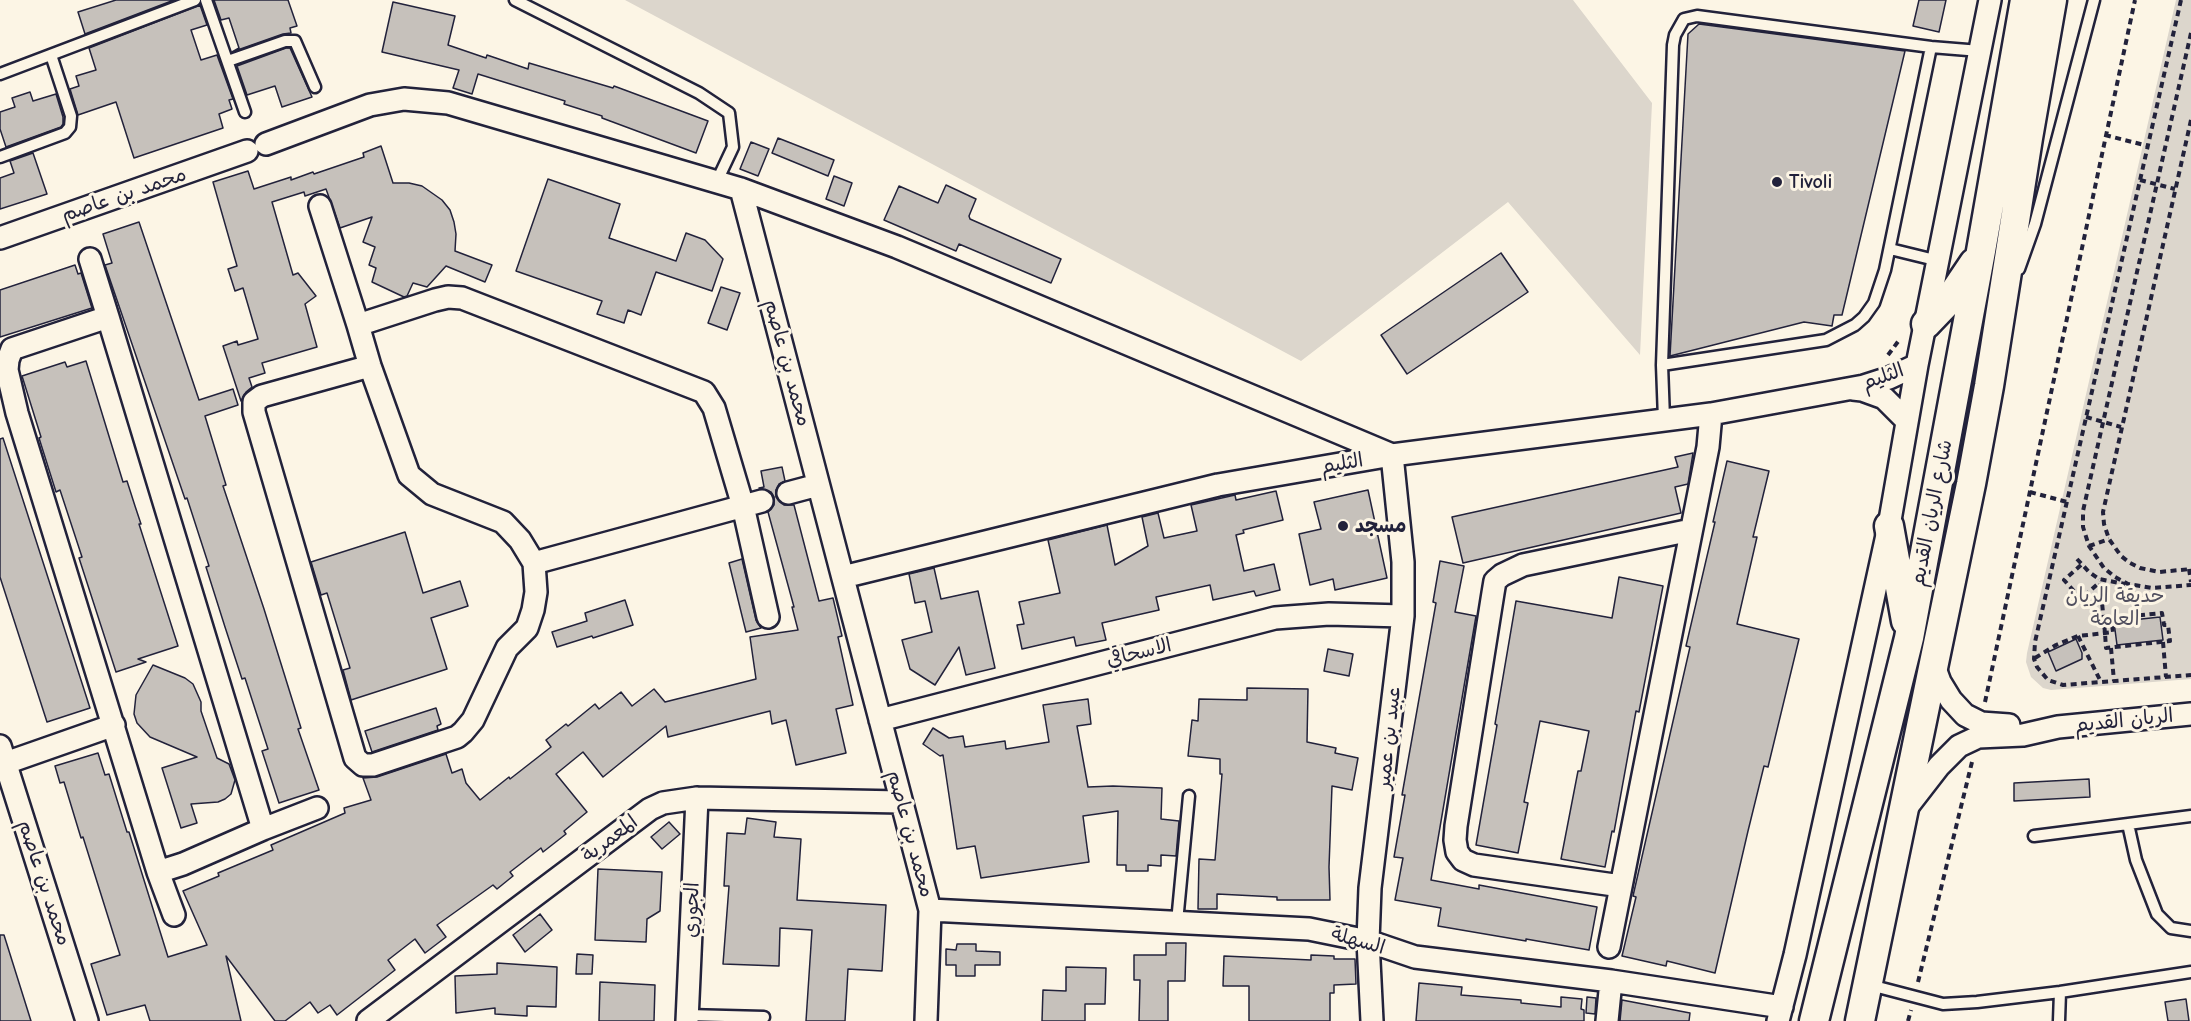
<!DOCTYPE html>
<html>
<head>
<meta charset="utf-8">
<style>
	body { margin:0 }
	canvas { display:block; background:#fcf5e5 }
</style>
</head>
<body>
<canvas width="2191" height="1021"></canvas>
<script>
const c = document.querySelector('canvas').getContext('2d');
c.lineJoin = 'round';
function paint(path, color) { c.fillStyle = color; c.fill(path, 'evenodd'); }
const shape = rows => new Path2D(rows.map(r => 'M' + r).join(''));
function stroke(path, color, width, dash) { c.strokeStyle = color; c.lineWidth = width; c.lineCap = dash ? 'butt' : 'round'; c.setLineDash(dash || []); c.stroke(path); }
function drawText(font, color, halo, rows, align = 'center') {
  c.font = font + ' "Comic Neue","Playpen Sans Arabic",sans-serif'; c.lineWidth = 6; c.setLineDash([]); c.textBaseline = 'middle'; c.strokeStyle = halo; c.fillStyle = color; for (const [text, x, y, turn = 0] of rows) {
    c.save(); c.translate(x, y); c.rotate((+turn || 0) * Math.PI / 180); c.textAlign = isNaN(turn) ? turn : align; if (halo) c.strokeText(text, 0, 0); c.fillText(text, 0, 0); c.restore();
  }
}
paint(shape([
	[625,0,1573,0,1652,103,1640,355,1508,202,1301,361],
	[2176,0,2191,0,2191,679,2051,690,2043,688,2031,677,2026,662,2027,653]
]), '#dcd6cc');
const building = shape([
	[116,0,174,0,85,34,78,12,116,0],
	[214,0,288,0,297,26,290,28,291,33,283,34,232,52,239,48,229,18,221,20,214,0],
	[1919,0,1946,0,1939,32,1913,26,1919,0],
	[393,2,455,16,448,45,486,58,487,55,528,69,529,63,613,88,614,86,708,121,696,153,602,118,602,116,564,104,565,101,478,74,472,94,453,88,459,70,382,52,393,2],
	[200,5,207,25,191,30,201,60,217,55,233,99,229,100,232,109,219,114,223,128,134,158,116,102,78,115,70,89,79,86,76,76,96,70,89,48,200,5],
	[1699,24,1905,51,1842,315,1834,315,1832,326,1804,322,1670,356,1688,34,1699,24],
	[286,48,290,48,312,97,282,107,275,86,247,95,237,66,286,48],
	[30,92,33,101,56,94,63,117,63,124,61,127,6,147,0,129,0,112,15,107,12,98,30,92],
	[778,138,834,160,828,176,772,153,778,138],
	[751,142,769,149,758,176,740,169,751,142],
	[381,146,393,183,409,183,422,186,442,200,450,210,454,222,456,234,455,251,492,265,485,282,446,266,427,287,413,283,407,296,404,297,372,282,376,268,369,265,375,247,363,242,372,217,340,228,326,189,305,196,304,192,272,202,293,275,298,273,316,296,305,304,317,347,262,363,265,373,249,378,252,387,246,392,241,401,223,346,237,341,238,345,258,339,243,288,235,291,228,269,237,266,213,182,248,171,254,189,291,177,291,180,313,172,314,174,364,157,363,153,381,146],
	[33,153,47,194,0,209,0,178,14,173,10,161,33,153],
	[834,176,852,183,844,206,826,199,834,176],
	[548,179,620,204,609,238,676,261,686,233,705,240,723,259,712,291,656,272,641,315,628,310,624,323,597,314,602,301,516,271,548,179],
	[946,185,976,199,969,216,970,219,1061,259,1051,283,959,244,956,251,884,220,899,186,938,203,946,185],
	[139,222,199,400,233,389,238,405,205,416,226,485,223,486,264,609,301,728,298,729,319,790,279,803,262,751,268,749,245,678,242,679,225,627,206,567,209,566,187,498,185,499,105,265,112,263,103,234,139,222],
	[1501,253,1528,292,1407,374,1381,335,1501,253],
	[75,265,78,274,81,273,92,308,0,337,0,290,75,265],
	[721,287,740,293,727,330,708,323,721,287],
	[86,361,123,482,127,481,135,506,141,524,139,524,178,646,138,659,146,662,116,672,79,558,82,557,60,490,56,492,39,438,41,437,22,376,65,362,67,367,86,361],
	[3,438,90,708,47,722,0,577,0,439,3,438],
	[1693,453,1688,484,1675,487,1681,513,1463,563,1452,517,1678,467,1675,457,1693,453],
	[1727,461,1769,471,1753,537,1757,537,1737,624,1799,639,1768,767,1764,766,1748,831,1715,973,1667,961,1666,966,1622,956,1636,897,1633,896,1690,647,1686,646,1715,522,1713,522,1727,461],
	[782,467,785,481,779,484,776,490,776,497,784,505,794,505,819,601,833,598,842,636,838,637,853,705,836,709,846,753,796,765,786,720,772,724,770,711,668,737,666,726,603,777,583,752,556,774,587,812,564,831,566,834,543,852,541,848,510,872,513,876,497,889,493,885,437,925,446,937,425,953,415,939,388,960,395,970,337,1015,330,1005,318,1013,310,1002,285,1021,275,1021,226,956,241,1021,150,1021,145,1005,107,1015,91,964,120,955,83,837,81,838,64,782,60,783,55,766,98,753,105,775,109,774,127,832,129,832,168,957,207,945,183,891,219,876,218,873,273,850,271,845,345,813,344,808,371,800,363,778,377,777,446,754,452,773,462,769,466,783,480,800,509,777,510,779,551,747,546,740,566,724,568,726,595,704,599,709,621,692,632,706,654,689,665,702,756,679,750,637,798,630,792,607,794,607,768,512,774,505,774,497,771,492,759,488,764,487,761,471,782,467],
	[1368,490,1387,578,1335,590,1333,579,1310,585,1299,534,1321,529,1314,502,1368,490],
	[1276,491,1283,520,1243,530,1244,533,1236,535,1244,571,1274,564,1280,590,1256,596,1254,591,1213,600,1210,585,1156,597,1159,610,1102,623,1106,640,1076,646,1074,637,1022,649,1017,625,1024,624,1019,602,1060,593,1048,540,1107,525,1115,565,1148,546,1142,517,1158,513,1164,538,1197,531,1191,505,1235,495,1236,500,1276,491],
	[405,532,423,593,460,581,468,606,431,618,447,669,351,700,343,670,350,668,327,593,321,595,311,562,405,532],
	[742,559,756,620,761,628,746,632,729,563,742,559],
	[1440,561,1464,566,1455,612,1476,616,1431,880,1479,889,1479,885,1597,907,1589,950,1526,939,1526,941,1438,926,1441,908,1395,900,1403,858,1394,857,1405,795,1402,795,1436,603,1433,602,1440,561],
	[934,568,941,599,978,591,995,668,966,675,959,647,935,685,910,669,902,640,932,632,925,601,915,603,909,574,934,568],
	[1619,577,1663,586,1639,712,1636,711,1614,832,1612,831,1605,867,1561,859,1578,771,1581,771,1589,731,1540,721,1524,802,1528,803,1518,853,1476,845,1497,725,1495,724,1516,601,1612,618,1619,577],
	[625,600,633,625,593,638,592,636,557,647,552,632,587,621,585,613,625,600],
	[2160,617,2163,640,2117,645,2114,622,2160,617],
	[2076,639,2082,653,2082,659,2056,671,2048,652,2076,639],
	[1328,649,1353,654,1349,676,1324,671,1328,649],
	[153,665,185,678,193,684,201,702,201,711,217,758,229,764,235,780,231,794,225,799,218,802,191,804,197,823,181,828,162,768,197,757,150,737,137,723,134,714,136,695,153,665],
	[1247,688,1308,689,1307,742,1336,748,1335,753,1358,758,1352,790,1332,786,1329,867,1330,900,1277,900,1277,897,1217,894,1217,909,1198,909,1199,859,1215,860,1222,774,1220,774,1220,759,1188,756,1192,720,1198,721,1199,699,1247,700,1247,688],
	[1088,699,1091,724,1077,726,1088,787,1113,786,1162,788,1161,819,1179,821,1176,856,1161,855,1161,866,1148,865,1148,871,1126,871,1126,865,1117,865,1118,811,1083,816,1089,862,981,878,975,846,957,849,943,755,940,756,923,744,933,728,949,738,963,736,965,747,1005,741,1006,749,1049,742,1043,705,1088,699],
	[436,708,441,724,437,726,438,730,372,752,365,731,436,708],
	[2089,779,2090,797,2014,801,2014,783,2089,779],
	[747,818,776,822,774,837,801,839,797,900,886,905,882,971,848,969,845,1021,806,1021,812,930,780,928,779,966,723,964,729,886,724,886,727,833,745,834,747,818],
	[669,822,680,834,662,849,651,837,669,822],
	[598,869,662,872,660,911,647,919,646,942,595,940,598,869],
	[540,914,552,930,525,952,513,935,540,914],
	[0,935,4,935,31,1021,0,1021,0,935],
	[1166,943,1186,943,1185,981,1168,981,1168,1021,1139,1021,1140,980,1134,980,1134,955,1166,955,1166,943],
	[957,944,976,944,976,951,1000,952,1000,965,975,965,975,976,956,976,956,965,946,965,946,949,956,950,957,944],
	[577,954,593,955,592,974,576,974,577,954],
	[1311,955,1334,956,1334,959,1355,959,1356,984,1334,985,1334,993,1330,993,1330,1021,1249,1021,1249,986,1223,986,1224,956,1311,960,1311,955],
	[497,963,557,967,556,1007,527,1006,527,1016,495,1014,495,1008,456,1013,455,976,497,974,497,963],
	[1066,967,1106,968,1105,1004,1085,1004,1085,1021,1042,1021,1043,990,1066,991,1066,967],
	[600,982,655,985,654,1021,599,1021,600,982],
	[1419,983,1462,987,1461,995,1521,1000,1521,1003,1561,1007,1561,997,1582,999,1581,1009,1584,1010,1584,1021,1416,1021,1419,983],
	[1587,997,1596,998,1595,1014,1586,1013,1587,997],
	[2186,999,2189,1021,2168,1021,2165,1002,2186,999],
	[1622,1000,1690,1013,1689,1021,1620,1021,1622,1000]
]);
paint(building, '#c6c1bb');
stroke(building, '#22223b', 1.5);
const lane = shape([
	[206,0,245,112],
	[515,0,699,93,729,113,733,147,717,181],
	[228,61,285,41,295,41,315,87],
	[0,74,195,0],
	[0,157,65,133,70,127,71,116,51,55],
	[1890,249,1939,261],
	[2019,269,2035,224,2094,0],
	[1662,365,1826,340,1855,325,1864,317,1874,303,1885,270,1931,47],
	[1664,419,1662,365,1673,45,1675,35,1684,19,1697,16,1931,47,1980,51],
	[2128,824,2136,860,2157,914,2171,928,2191,931],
	[2034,836,2191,816],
	[1177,922,1189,796],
	[1870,985,1943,1004,1977,1002,2060,992,2191,972],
	[687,1015,764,1017],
	[2059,1021,2060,992]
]);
const street = shape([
	[266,144,370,105,404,99,448,103,741,189,897,247,1392,455,1403,562,1403,616,1370,888,1368,941,1372,1021],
	[741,189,930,910,926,1021],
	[320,206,358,325],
	[0,238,247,151],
	[90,259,108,317],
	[108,317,263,829,183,864,158,872,17,413,7,370,8,360,12,349,108,317],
	[370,366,262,396,254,402,254,412,355,758,363,765,373,765,457,737,463,732,473,720,507,648,527,628,533,610,536,592,534,563,520,540,503,522,432,494,409,475,370,366,358,325,435,300,448,297,462,298,704,392,714,408,743,506,768,617],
	[1853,389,1862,390,1884,398,1907,421],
	[788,493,818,485],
	[534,563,762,501],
	[843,577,1218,485,1392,455,1711,414,1864,386,1889,378,1917,365],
	[1933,663,1940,682,1951,700,1965,715,1981,723,2009,725],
	[880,720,1275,618,1329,614,1403,616],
	[0,746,87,1021],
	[0,765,114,725],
	[1908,806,1939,766,1959,746,1978,737,2023,735,2058,727,2191,714],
	[263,829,317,808],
	[158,872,174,915],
	[1621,886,1474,865,1463,860,1457,852,1455,840,1456,826,1493,593,1495,581,1502,575,1523,565,1691,530],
	[930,910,1309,929,1368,941,1415,957,1611,981,1782,1007],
	[1609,947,1708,447,1711,414],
	[368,1021,650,809,663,803,697,798,901,802],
	[687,1021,697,798],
	[1607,1021,1611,981],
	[1778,1021,1795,955,1889,526,1917,365,1990,0]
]);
const secondary = shape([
	[1926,324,1949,300,1974,263],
	[1889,526,1906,621],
	[1814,1021,1909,638,1981,251,2025,0],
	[1860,1021,1971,484,1989,386,2028,138,2052,0]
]);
stroke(lane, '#22223b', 15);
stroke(street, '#22223b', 26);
stroke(secondary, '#22223b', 33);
stroke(shape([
	[2181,0,2035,642,2034,659,2037,667,2048,680,2063,685,2191,675],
	[2191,33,2083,511,2083,527,2089,546,2104,568,2115,577,2128,584,2152,588,2191,585],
	[2191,120,2103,512,2104,524,2109,539,2121,556,2130,563,2140,568,2159,572,2191,569],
	[2105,135,2148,146],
	[2140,180,2175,189],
	[1888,355,1900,339],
	[2086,417,2121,427],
	[2030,492,2067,502],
	[2089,546,2109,539],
	[2077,559,2089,572,2099,579,2125,584],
	[2081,565,2064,580,2081,599,2100,582],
	[2189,569,2191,582],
	[2078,636,2101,682],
	[2163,642,2166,677],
	[2111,648,2114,681],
	[2035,658,2056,645,2078,636,2105,633,2113,632,2111,618,2162,613,2164,625,2168,625,2170,641,2106,648,2105,633,2100,582,2099,579],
	[1985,702,2135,0],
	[1918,982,1972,762],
	[1908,1021,1911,1010]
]), '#22223b', 4, [6, 4.5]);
stroke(lane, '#fcf5e5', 10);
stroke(street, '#fcf5e5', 21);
stroke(secondary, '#fcf5e5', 28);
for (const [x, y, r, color] of [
	[1777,182,6,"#22223b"],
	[1343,526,6,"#22223b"]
]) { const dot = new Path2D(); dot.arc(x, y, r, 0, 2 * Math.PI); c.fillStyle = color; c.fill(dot); stroke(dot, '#fcf5e5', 2); }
drawText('bold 20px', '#22223b', '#fcf5e5', [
	["Tivoli",1789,182],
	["مسجد",1355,526]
], 'left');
drawText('20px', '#22223b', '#fcf5e5', [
	["محمد بن عاصم",124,195,-19],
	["محمد بن عاصم",787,363,75],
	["الثليم",1883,377,-20],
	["الثليم",1342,464,-10],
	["شارع الريان القديم",1932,513,-79],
	["الاسحاقي",1139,653,-14],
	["الريان القديم",2124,721,-6],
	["عبيد بن عمير",1389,738,-84],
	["محمد بن عاصم",910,834,75],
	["المعمرية",610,839,-37],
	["محمد بن عاصم",44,883,72],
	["الجوري",692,910,-88],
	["السهلة",1358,941,16]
]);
drawText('20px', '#504f5f', '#fcf5e5', [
	["حديقة الريان",2115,596],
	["العامة",2115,619]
]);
</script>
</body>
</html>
